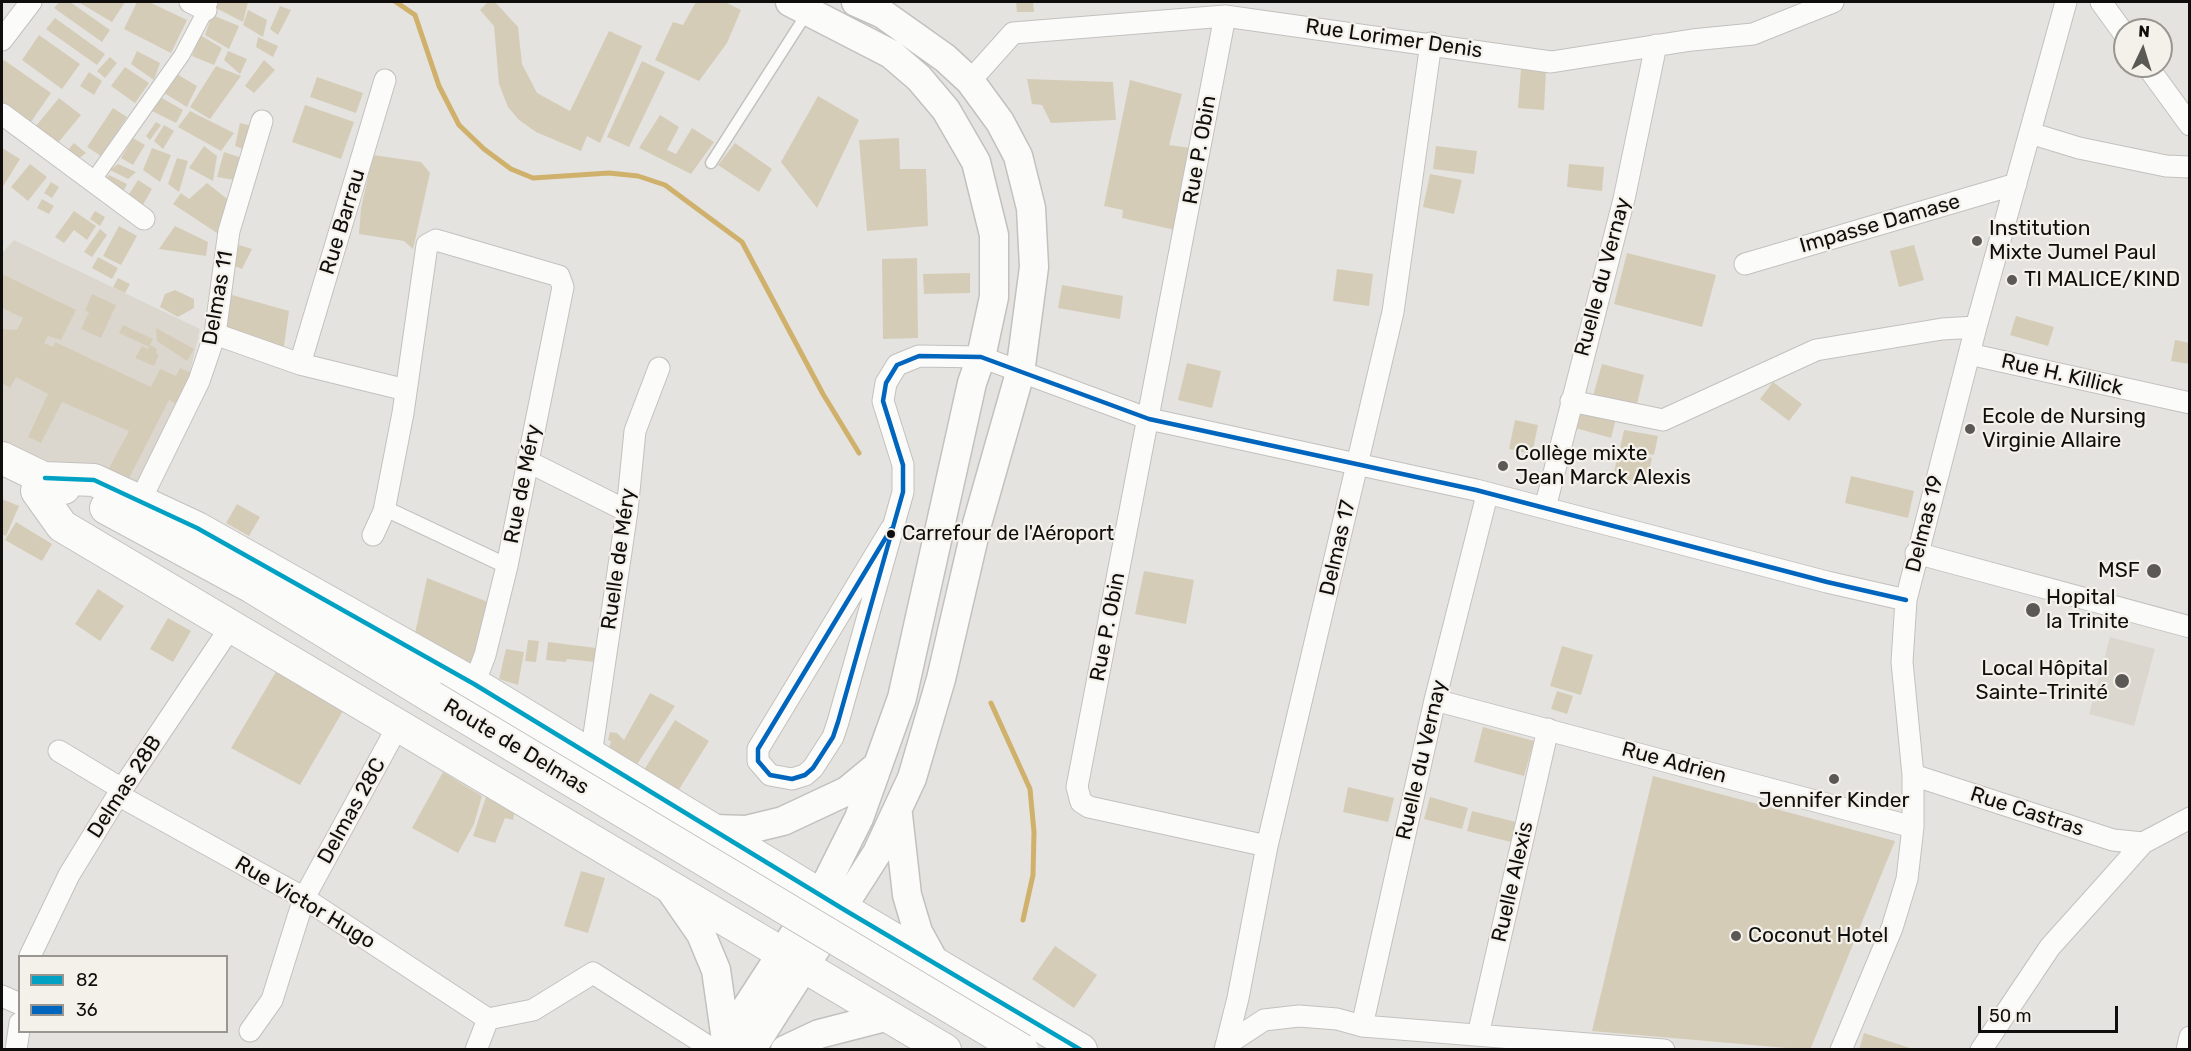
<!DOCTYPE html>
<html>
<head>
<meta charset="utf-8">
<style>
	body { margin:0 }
	#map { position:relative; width:2191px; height:1051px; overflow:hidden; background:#e5e3df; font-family:Rubik,sans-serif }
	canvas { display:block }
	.frame { position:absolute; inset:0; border:3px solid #100e0c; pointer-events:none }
	.legend { position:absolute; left:18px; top:955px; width:210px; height:78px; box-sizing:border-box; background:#f4f1ea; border:2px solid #999691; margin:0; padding:8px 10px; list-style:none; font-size:18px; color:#100e0c }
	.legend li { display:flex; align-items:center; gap:12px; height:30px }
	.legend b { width:30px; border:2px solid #999691 }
	.north { position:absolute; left:2113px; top:18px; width:60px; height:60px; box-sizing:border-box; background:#f4f1ea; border:2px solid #999691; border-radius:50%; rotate:4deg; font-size:16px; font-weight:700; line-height:24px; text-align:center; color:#100e0c }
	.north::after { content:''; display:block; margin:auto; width:21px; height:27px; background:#5b5956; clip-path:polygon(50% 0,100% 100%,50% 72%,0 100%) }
	.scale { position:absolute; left:1978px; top:1006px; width:140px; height:27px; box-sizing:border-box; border:3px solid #100e0c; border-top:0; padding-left:8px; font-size:18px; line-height:21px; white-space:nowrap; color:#100e0c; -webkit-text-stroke:4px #f4f1ea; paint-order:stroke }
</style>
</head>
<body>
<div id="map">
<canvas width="2191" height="1051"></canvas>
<div class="frame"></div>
<ul class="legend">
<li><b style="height:8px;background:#01a1c4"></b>82</li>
<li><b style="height:8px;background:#0065bd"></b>36</li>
</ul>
<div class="north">N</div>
<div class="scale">50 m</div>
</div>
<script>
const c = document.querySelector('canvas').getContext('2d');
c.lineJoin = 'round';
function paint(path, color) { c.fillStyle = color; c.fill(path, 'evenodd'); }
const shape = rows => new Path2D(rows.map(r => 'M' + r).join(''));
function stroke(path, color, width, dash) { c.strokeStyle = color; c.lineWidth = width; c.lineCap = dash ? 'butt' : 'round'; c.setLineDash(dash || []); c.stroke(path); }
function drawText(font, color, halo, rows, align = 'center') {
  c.font = font + ' Rubik,sans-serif'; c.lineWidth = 4.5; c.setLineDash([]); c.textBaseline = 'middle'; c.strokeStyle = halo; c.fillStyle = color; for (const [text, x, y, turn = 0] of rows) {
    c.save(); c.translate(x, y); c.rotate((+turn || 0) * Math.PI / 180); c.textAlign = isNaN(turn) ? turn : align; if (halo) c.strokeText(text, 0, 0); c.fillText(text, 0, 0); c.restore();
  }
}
paint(shape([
	[14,240,200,329,184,398,129,500,2,440,2,253],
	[2110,637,2155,649,2134,726,2089,714]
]), '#dcd7ce');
stroke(shape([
	[396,2,415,15,439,86,459,125,484,149,511,169,533,178,609,173,638,176,665,185,742,242,823,394,859,453],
	[991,703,1030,789,1034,832,1033,875,1023,920]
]), '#cfb16c', 5);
paint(shape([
	[59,2,70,2,110,30,102,42,54,8],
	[78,2,125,2,112,22],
	[137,2,149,2,187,20,171,53,124,29],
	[219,2,248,2,243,22,216,8],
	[488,2,495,2,518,27,522,64,537,93,570,111,609,31,642,46,600,143,587,136,581,151,536,132,519,120,508,107,499,84,494,26,480,10],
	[696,2,725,2,741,10,727,43,699,81,655,60,673,22,683,25],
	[1016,2,1033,2,1034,12,1017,12],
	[280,6,291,10,278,35,270,29],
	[248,10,267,20,263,37,243,25],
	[212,15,239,26,229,49,205,35],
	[55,18,105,54,97,65,46,29],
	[39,35,80,64,62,89,22,60],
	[200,35,222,48,214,65,192,56],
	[258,37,278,46,273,57,256,47],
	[137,51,160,63,154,80,131,64],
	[228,51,247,59,240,74,224,60],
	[110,57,117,63,105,78,97,71],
	[4,60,51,93,26,129,2,111,2,63],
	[264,60,275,70,254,93,245,86],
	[642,61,665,72,629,147,607,137],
	[216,66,241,76,210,119,190,107],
	[125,67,149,83,135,103,111,86],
	[1521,69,1546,71,1544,110,1518,108],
	[89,72,102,81,94,95,80,86],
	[175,73,197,86,187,107,164,93],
	[317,77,363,93,356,113,310,97],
	[1027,79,1113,82,1116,120,1051,123,1042,105,1032,104],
	[1130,80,1182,94,1169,145,1190,148,1175,230,1122,218,1123,210,1104,206],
	[818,96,859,120,817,208,781,162],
	[160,97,183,110,176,123,152,111],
	[59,98,81,115,53,149,31,132],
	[305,105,354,122,341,159,292,142],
	[113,108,127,117,101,156,87,147],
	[190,111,234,133,221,151,178,127],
	[660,115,679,127,667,150,676,154,692,128,714,142,691,174,639,148],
	[156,122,161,125,150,140,146,136],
	[240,123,257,127,251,152,235,146],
	[164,125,174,131,163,149,154,141],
	[133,138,145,145,133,165,121,158],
	[899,138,900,169,926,169,928,226,867,231,859,140],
	[74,143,86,153,78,159,67,151],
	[735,143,772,169,759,192,718,165],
	[204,146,217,156,213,181,189,168],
	[1436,146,1477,151,1474,174,1433,169],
	[2,148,20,159,2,188],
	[152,148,171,155,160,182,143,170],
	[224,152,248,160,240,181,217,177],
	[373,155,421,162,430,173,413,249,404,241,359,234,361,208],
	[177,158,188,161,179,192,168,184],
	[30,164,47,177,28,201,11,187],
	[118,164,136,172,128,179,110,170],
	[1569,164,1604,167,1602,191,1567,187],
	[1430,174,1462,180,1454,214,1423,207],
	[109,175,127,184,121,196,99,186],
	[138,180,152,189,141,208,126,199],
	[51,182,59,187,52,198,44,193],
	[207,183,231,202,223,237,173,204,181,193,189,199],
	[42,199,54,206,49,214,37,208],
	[74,211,96,226,87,240,74,230,64,243,55,237],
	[95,211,105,217,100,226,90,219],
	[119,226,137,236,121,265,103,256],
	[175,226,208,242,206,256,159,249],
	[100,229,107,235,92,257,84,252],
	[239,245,252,249,242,269,232,265],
	[1914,245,1924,280,1899,287,1890,251],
	[1627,253,1716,275,1702,327,1614,304],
	[98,257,118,268,112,279,92,268],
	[917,258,918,338,883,339,882,259],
	[1337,269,1373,274,1369,306,1333,301],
	[970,273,970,293,924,294,923,274],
	[2,274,76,310,61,340,48,336,44,343,53,347,55,342,151,387,160,369,176,376,180,368,194,374,176,404,169,400,126,484,106,474,129,431,62,402,41,443,28,437,48,394,16,377,10,388,2,383,2,329,17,330,23,318,2,308],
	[118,278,130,284,125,293,113,287],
	[1062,285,1123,296,1120,319,1058,308],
	[175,290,194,299,194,308,178,317,160,307,165,294],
	[225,293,289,311,283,352,216,333],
	[92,294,116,305,101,338,81,329,89,312,85,311],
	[2016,316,2054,327,2048,346,2010,335],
	[123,325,153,339,150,345,157,349,156,353,159,355,154,366,135,358,142,346,148,349,149,347,119,333],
	[156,328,194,349,187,361,157,341],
	[2175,340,2190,343,2190,364,2171,361],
	[1187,363,1221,371,1212,408,1178,400],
	[1602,364,1644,375,1636,408,1593,396],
	[1773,382,1802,404,1789,421,1760,399],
	[1578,405,1617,415,1611,438,1572,427],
	[1515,420,1538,425,1532,454,1509,449],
	[1624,430,1658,436,1654,455,1620,448],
	[1619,451,1652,458,1646,484,1613,476],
	[1851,476,1914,491,1908,518,1845,503],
	[2,499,19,506,6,536,2,534],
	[237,504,260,517,249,536,226,523],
	[16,522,52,544,42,561,5,540],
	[1144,571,1194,580,1186,624,1135,614],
	[427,578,503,608,489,676,412,647],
	[98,589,124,606,100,641,75,624],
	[168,618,191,631,173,662,150,649],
	[528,640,539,641,536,662,525,661],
	[548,642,596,648,595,662,567,659,566,662,546,660],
	[1562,646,1593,655,1581,695,1550,686],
	[506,649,524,652,518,685,499,679],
	[280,665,347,704,300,785,231,748],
	[1557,691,1573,696,1567,714,1551,709],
	[650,693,675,706,632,772,606,760,611,741,608,740,610,732,617,733,624,740],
	[675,720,709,741,673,799,639,778],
	[1483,727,1534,741,1524,776,1474,762],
	[443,772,482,796,474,824,458,853,412,828],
	[1653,776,1895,841,1810,1050,1592,1031],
	[1348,787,1394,798,1388,822,1343,812],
	[488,791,517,800,513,820,505,818,495,843,473,836],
	[1430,797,1468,808,1462,829,1424,819],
	[1472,811,1516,822,1511,842,1467,831],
	[581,871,605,878,588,933,564,926],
	[1055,946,1097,975,1074,1008,1032,979],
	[1864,1033,1913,1049,1913,1050,1859,1050]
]), '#d5ccb8');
const service = shape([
	[711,163,807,13]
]);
const pedestrian = shape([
	[92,182,182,55,210,2],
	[384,508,507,566]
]);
const minor = shape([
	[190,2,206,10],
	[2101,2,2125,35],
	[1225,16,1077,787,1081,802,1089,807,1267,846],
	[2,40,31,2],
	[2147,66,2190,125],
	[970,81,1013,33,1225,16,1551,62,1692,40,1753,34,1833,2],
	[2,114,144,219],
	[2030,133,2079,148,2166,166,2190,167],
	[1745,264,2016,184],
	[215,334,300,364,406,390],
	[1969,354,2190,403],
	[300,364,385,80],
	[1571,401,1663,420,1816,350,1942,329,1976,327],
	[527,461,627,511],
	[140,501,199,381,215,334,229,231,262,121],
	[1545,508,1624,199,1656,45],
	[891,529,758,749,758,761,770,775,792,779,805,775,813,768,833,737,838,722,903,492,903,465,883,401,886,383,897,365,919,356,981,357,1149,419,1476,490,1827,582,1906,600],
	[373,535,384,511,403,413,427,245,436,240,559,276,563,287,507,566,485,655,474,684],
	[1916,553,2190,627],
	[1435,700,1913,827],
	[59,751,122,789],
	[591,755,627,511,635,431,659,368],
	[1913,775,2113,840,2143,843],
	[118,795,304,898,488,1019],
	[30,956,69,875,118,795,232,625],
	[2,996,20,1004],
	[488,1019,533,1010,593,973,714,1050],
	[1362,1026,1435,700,1487,495],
	[250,1031,272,1000,304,898,399,724],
	[1478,1035,1548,729],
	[1226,1045,1264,1020,1299,1016,1337,1019,1362,1026,1664,1050],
	[16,1050,20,1023],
	[476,1050,488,1019],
	[1225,1050,1238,998,1267,846,1393,312,1431,43],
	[1841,1050,1892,928,1907,879,1913,827,1913,775,1902,662,1906,600,1976,327,2066,2],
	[1981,1050,2050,947,2103,888,2143,843,2190,818],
	[2187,1050,2190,1037]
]);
const secondary = shape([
	[898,815,907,895,918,932,935,963],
	[713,829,746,830,783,821,847,791,876,767],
	[667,885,701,934,716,970,726,1040],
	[719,1050,824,888,859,818,902,698,972,383,981,357,994,297,994,235,976,162,946,110,919,78,891,54,790,2],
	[751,1050,877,853,912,778,941,679,977,524,1020,373,1034,267,1031,208,1018,156,1000,122,970,81,945,58,883,14,856,2],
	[785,1050,819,1034,889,1016]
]);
const primary = shape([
	[2,458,64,488],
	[45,478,94,480,197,528,474,684,843,909,1081,1050],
	[37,491,62,526,945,1050],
	[106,508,252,587,432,697]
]);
stroke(service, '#c3c1be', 13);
stroke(pedestrian, '#c3c1be', 17);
stroke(minor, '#c3c1be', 23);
stroke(secondary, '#c3c1be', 31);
stroke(primary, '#c3c1be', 34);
stroke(service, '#fbfbfa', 10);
stroke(pedestrian, '#fbfbfa', 15);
stroke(minor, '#fbfbfa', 21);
stroke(secondary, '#fbfbfa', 28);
stroke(primary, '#fbfbfa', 32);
const primaryBridge = shape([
	[432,697,1022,1050]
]);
stroke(primaryBridge, '#c3c1be', 34, []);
stroke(primaryBridge, '#fbfbfa', 32);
stroke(shape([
	[45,478,94,480,197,528,474,684,843,909,1081,1050]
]), '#01a1c4', 4.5);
stroke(shape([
	[891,529,758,749,758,761,770,775,792,779,805,775,813,768,833,737,838,722,903,492,903,465,883,401,886,383,897,365,919,356,981,357,1149,419,1476,490,1827,582,1906,600]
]), '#0065bd', 4.5);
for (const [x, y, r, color] of [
	[1977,241,6,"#5b5956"],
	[2012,280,6,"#5b5956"],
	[1970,429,6,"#5b5956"],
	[1503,466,6,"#5b5956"],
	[891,534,5,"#100e0c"],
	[2154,571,8,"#5b5956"],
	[2033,610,8,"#5b5956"],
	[2122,681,8,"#5b5956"],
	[1834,779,6,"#5b5956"],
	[1736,936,6,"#5b5956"]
]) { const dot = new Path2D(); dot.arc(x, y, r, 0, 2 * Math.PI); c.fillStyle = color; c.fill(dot); stroke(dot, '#f4f1ea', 2); }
drawText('20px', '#100e0c', '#f4f1ea', [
	["Carrefour de l'Aéroport",902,534]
], 'left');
drawText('21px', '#100e0c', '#f4f1ea', [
	["Rue Lorimer Denis",1394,39,8],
	["Rue P. Obin",1200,150,-80],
	["Rue Barrau",343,222,-73],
	["Impasse Damase",1880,224,-16],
	["Ruelle du Vernay",1603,277,-75],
	["Delmas 11",218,298,-80],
	["Rue H. Killick",2062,375,13],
	["Rue de Méry",523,484,-79],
	["Delmas 19",1925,524,-76],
	["Delmas 17",1338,548,-77],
	["Ruelle de Méry",619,559,-82],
	["Rue P. Obin",1108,627,-79],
	["Route de Delmas",516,747,31],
	["Ruelle du Vernay",1422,760,-77],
	["Rue Adrien",1674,763,15],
	["Delmas 28B",125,787,-57],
	["Delmas 28C",352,811,-61],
	["Rue Castras",2027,812,18],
	["Ruelle Alexis",1513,882,-77],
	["Rue Victor Hugo",305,903,31]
]);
drawText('21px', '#100e0c', '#f4f1ea', [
	["Institution",1989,229],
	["Mixte Jumel Paul",1989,253],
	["TI MALICE/KIND",2024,280],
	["Ecole de Nursing",1982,417],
	["Virginie Allaire",1982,441],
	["Collège mixte",1515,454],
	["Jean Marck Alexis",1515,478],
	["MSF",2140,571,"right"],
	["Hopital",2046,598],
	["la Trinite",2046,622],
	["Local Hôpital",2108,669,"right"],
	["Sainte-Trinité",2108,693,"right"],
	["Jennifer Kinder",1834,801,"center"],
	["Coconut Hotel",1748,936]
], 'left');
</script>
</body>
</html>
